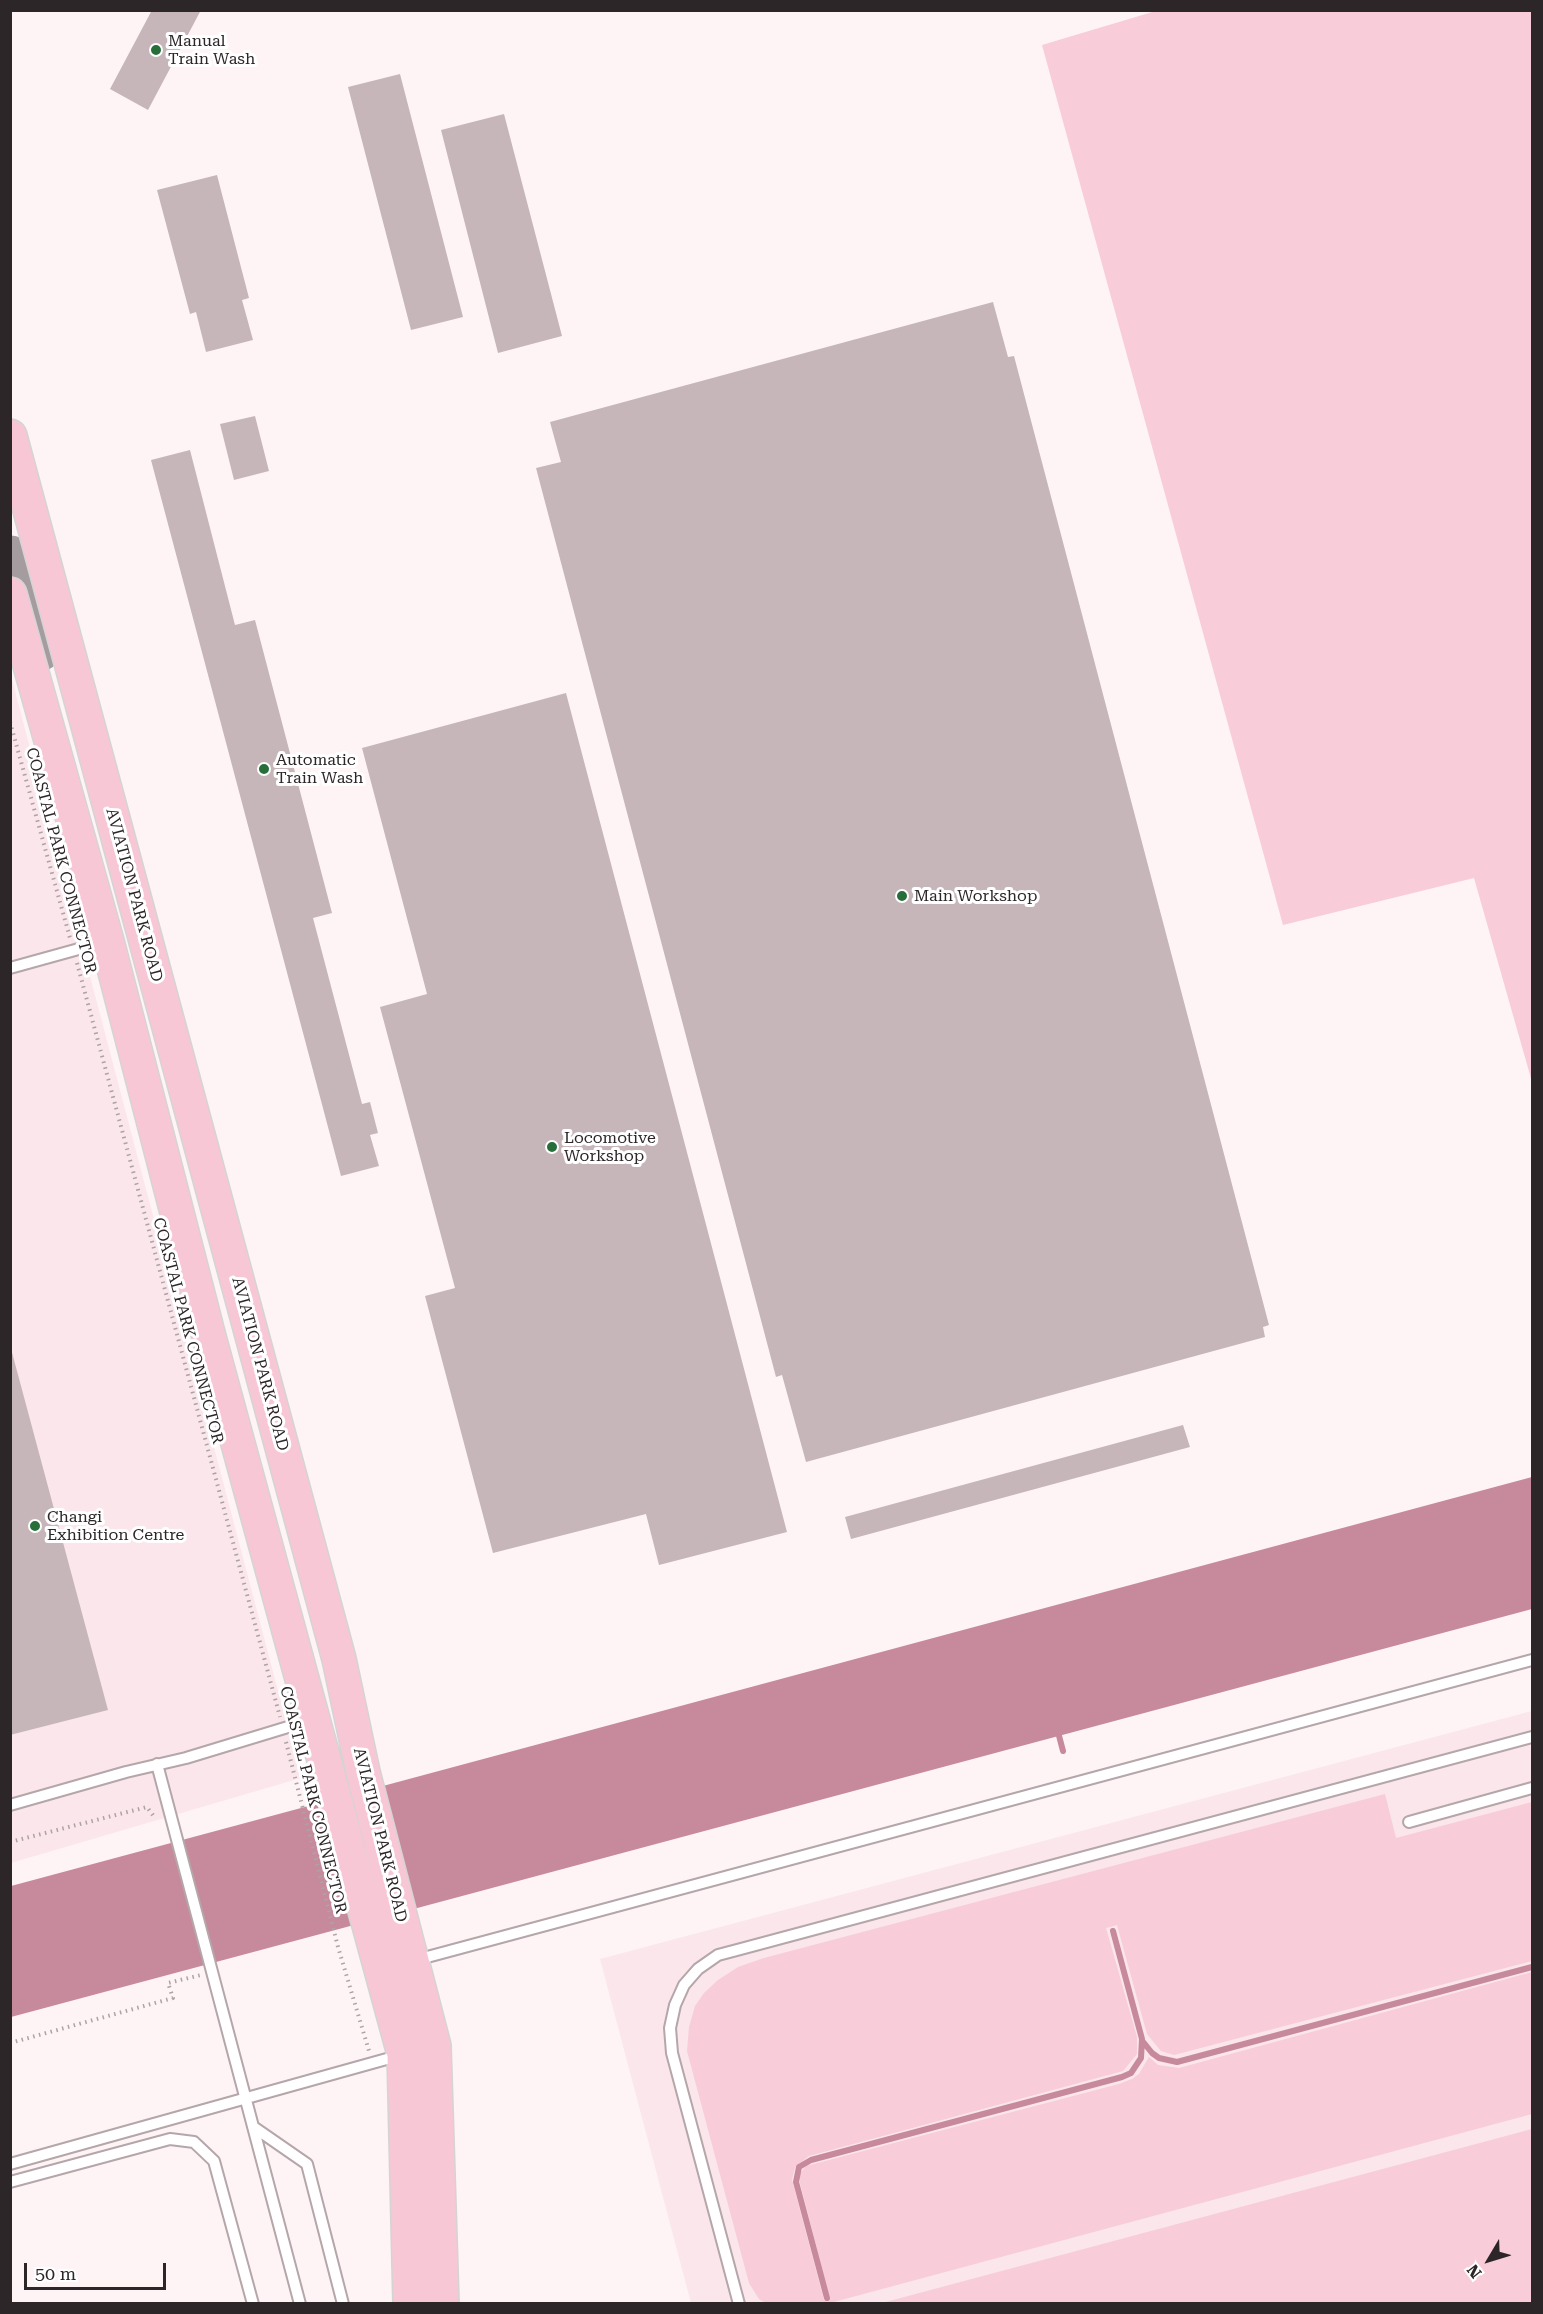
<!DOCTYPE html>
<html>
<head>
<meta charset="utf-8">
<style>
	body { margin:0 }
	#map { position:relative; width:1543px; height:2314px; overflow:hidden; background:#fef4f6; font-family:"Roboto Serif",serif }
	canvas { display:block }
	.frame { position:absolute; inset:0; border:12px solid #2c2628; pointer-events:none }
	.north { position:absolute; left:1459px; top:2230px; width:60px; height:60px; -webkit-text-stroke:4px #fff; paint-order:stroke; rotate:232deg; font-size:16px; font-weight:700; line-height:24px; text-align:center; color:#2c2628 }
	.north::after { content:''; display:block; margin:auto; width:21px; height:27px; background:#2c2628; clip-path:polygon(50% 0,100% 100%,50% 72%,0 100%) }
	.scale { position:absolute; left:24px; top:2263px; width:142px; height:27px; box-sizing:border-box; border:3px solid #2c2628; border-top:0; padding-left:8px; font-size:18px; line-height:21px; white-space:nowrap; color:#2c2628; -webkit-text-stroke:4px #fff; paint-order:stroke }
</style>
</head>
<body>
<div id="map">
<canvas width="1543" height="2314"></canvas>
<div class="frame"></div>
<div class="north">N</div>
<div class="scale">50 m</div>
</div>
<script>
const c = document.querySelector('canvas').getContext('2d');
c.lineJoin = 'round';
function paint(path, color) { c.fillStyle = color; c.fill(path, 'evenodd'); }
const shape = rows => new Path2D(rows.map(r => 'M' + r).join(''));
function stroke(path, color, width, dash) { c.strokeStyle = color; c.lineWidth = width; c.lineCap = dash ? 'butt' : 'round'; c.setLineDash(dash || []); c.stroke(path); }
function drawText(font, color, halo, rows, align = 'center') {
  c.font = font + ' "Roboto Serif",serif'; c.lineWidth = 6; c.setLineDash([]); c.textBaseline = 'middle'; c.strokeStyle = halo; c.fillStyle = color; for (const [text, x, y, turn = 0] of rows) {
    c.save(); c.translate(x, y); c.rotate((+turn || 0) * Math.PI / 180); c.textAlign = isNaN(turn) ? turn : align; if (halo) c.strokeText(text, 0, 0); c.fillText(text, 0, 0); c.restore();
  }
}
paint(shape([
	[10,672,301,1778,11,1863,10,1863],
	[1532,1711,1532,2303,691,2303,600,1959]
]), '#fae6eb');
paint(shape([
	[1159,10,1532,11,1532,1082,1474,878,1283,925,1042,45],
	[1385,1794,1396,1838,1532,1802,1532,1961,1174,2055,1161,2051,1147,2034,1117,1925,1106,1928,1137,2037,1137,2054,1123,2071,809,2156,795,2167,792,2180,824,2300,830,2299,800,2183,799,2175,806,2166,1119,2084,1132,2079,1139,2074,1149,2057,1158,2065,1179,2068,1532,1972,1532,2114,830,2303,766,2303,759,2299,749,2283,687,2051,689,2027,695,2006,704,1993,718,1980,738,1967,764,1958],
	[1532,2129,1532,2303,882,2303]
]), '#f8ccd8');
paint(shape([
	[1532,1477,1532,1609,11,2017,11,1886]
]), '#c78a9c');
stroke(shape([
	[1057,1728,1063,1751],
	[1144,2043,1152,2053,1159,2058,1177,2062,1532,1967],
	[827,2298,796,2182,799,2167,811,2160,1122,2077,1131,2073,1141,2058,1142,2039,1113,1931]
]), '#c78a9c', 6);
stroke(shape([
	[10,561,14,564,37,647]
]), '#a49c9e', 51);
paint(shape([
	[152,10,201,10,148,110,110,89],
	[400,74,463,317,411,330,348,87],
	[504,114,562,336,498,353,441,130],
	[217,175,249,298,242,300,253,340,206,352,196,312,190,314,157,190],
	[993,302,1008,357,1014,356,1269,1325,1263,1327,1265,1337,806,1462,782,1375,776,1377,536,468,561,462,550,422],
	[255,416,269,471,234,480,220,424],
	[190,450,235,625,255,620,332,913,313,918,362,1104,370,1102,378,1133,370,1135,379,1166,341,1176,151,460],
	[566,693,787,1532,659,1565,646,1514,493,1553,425,1296,455,1288,380,1007,427,994,362,748],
	[10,1345,108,1710,10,1735],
	[1183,1425,1190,1447,851,1539,845,1517]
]), '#c6b6ba');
const service = shape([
	[10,968,104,942],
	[157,1764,300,2304],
	[10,1805,126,1772,186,1758,311,1720],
	[1409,1822,1532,1788],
	[416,1960,1532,1660],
	[255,2128,307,2164,343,2304],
	[10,2164,401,2055],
	[10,2182,170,2139,194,2142,214,2161,253,2304],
	[739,2304,672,2053,670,2028,675,2005,684,1985,698,1969,718,1955,737,1950,1532,1737]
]);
const primary = shape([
	[10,436,339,1659,363,1772,434,2046,442,2304],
	[10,594,107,941,209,1337,404,2054,410,2304]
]);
stroke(service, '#b5a6aa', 14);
stroke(primary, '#d5d4d4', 36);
stroke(shape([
	[10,722,70,938],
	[77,963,280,1717],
	[286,1742,338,1947,369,2051],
	[10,1842,147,1807,155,1818],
	[10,2043,173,1998,168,1983,201,1975]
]), '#aca3a5', 4, [1.5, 4.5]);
stroke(service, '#fff', 10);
stroke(primary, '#f8c7d6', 33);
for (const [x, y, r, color] of [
	[156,50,6,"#276e3b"],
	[264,769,6,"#276e3b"],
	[902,896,6,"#276e3b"],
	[552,1147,6,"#276e3b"],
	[35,1526,6,"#276e3b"]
]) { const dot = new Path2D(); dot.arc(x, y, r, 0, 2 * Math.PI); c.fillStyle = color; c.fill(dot); stroke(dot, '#fff', 2); }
drawText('16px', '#2c2628', '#fff', [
	["Manual",168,41],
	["Train Wash",168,59],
	["Automatic",276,760],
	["Train Wash",276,778],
	["Main Workshop",914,896],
	["Locomotive",564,1138],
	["Workshop",564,1156],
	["Changi",47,1517],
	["Exhibition Centre",47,1535]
], 'left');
drawText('16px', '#2c2628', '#fff', [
	["COASTAL PARK CONNECTOR",61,861,75],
	["AVIATION PARK ROAD",134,895,75],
	["COASTAL PARK CONNECTOR",188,1331,75],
	["AVIATION PARK ROAD",260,1364,75],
	["COASTAL PARK CONNECTOR",313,1800,76],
	["AVIATION PARK ROAD",380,1835,76]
]);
</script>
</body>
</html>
